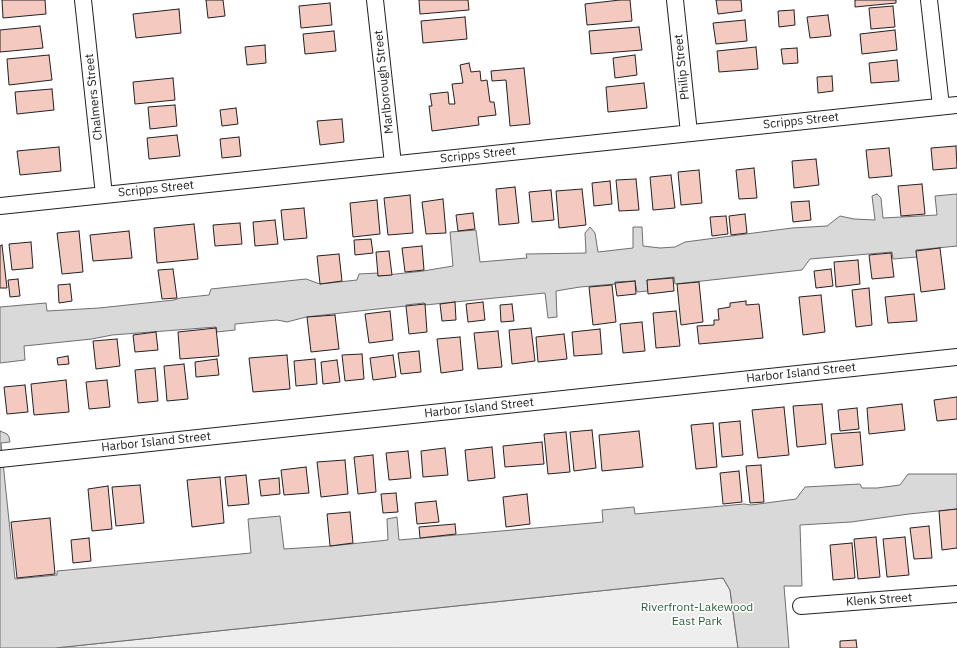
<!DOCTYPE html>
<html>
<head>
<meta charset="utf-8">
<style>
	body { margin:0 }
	canvas { display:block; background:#fff }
</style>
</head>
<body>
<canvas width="957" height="648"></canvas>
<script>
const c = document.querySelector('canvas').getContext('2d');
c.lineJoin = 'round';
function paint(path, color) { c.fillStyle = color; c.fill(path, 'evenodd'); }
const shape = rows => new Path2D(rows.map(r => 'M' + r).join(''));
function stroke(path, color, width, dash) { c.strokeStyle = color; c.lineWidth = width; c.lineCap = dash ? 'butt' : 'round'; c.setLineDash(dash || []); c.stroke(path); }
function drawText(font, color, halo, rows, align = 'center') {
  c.font = font + ' "IBM Plex Sans",sans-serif'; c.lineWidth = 3; c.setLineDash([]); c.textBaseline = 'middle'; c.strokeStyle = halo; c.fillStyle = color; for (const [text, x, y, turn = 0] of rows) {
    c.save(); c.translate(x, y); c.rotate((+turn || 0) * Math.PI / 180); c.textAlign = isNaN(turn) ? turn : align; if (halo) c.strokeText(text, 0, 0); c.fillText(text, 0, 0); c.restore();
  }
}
const green = shape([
	[723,578,730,590,738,648,55,648,723,578]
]);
paint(green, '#eee');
stroke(green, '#6f6f6f', 1);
const water = shape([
	[877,194,881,198,883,218,937,215,935,196,957,194,957,246,916,250,917,257,893,259,892,252,810,259,802,270,675,284,674,277,647,280,648,291,637,292,635,281,615,282,615,284,580,287,556,291,557,317,548,318,545,293,425,305,424,303,406,305,406,306,359,311,306,317,287,322,277,320,235,324,235,330,217,332,216,327,112,335,92,339,24,346,25,360,0,363,0,307,46,303,47,311,99,308,174,300,180,298,209,295,211,289,306,279,320,284,357,280,359,274,378,273,378,276,423,271,453,266,450,232,476,230,480,262,527,258,526,254,586,253,585,233,590,227,595,233,598,252,633,248,633,227,642,227,643,246,660,248,675,247,685,242,792,228,827,226,840,216,854,219,875,220,872,196,877,194],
	[0,431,7,434,9,437,10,442,1,443,15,579,57,575,57,571,251,553,248,519,280,516,284,549,331,546,388,540,387,519,397,517,399,540,603,522,602,510,634,507,635,514,744,504,751,505,796,499,805,487,860,484,862,488,877,488,900,485,908,474,957,474,957,509,909,514,851,522,800,525,802,586,784,586,789,648,738,648,730,590,723,578,55,648,0,648,0,431]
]);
paint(water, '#d9d9d9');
stroke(water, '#6f6f6f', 1);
const building = shape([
	[2,0,45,0,46,14,3,18,2,0],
	[206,0,223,0,225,16,208,18,206,0],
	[419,0,468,0,469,10,420,14,419,0],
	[620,0,630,0,632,21,587,25,585,4,620,0],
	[716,0,741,0,742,11,718,14,716,0],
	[855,0,896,0,896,3,855,7,855,0],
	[330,3,332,25,301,28,299,6,330,3],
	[893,6,895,27,871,29,869,8,893,6],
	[179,9,181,33,136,38,133,14,179,9],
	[794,10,795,25,779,27,778,11,794,10],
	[828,15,831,36,810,38,807,17,828,15],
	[465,17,467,39,423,43,421,21,465,17],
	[745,20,747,41,716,44,713,23,745,20],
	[40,26,43,48,0,52,0,30,40,26],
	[639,27,642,50,591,54,589,31,639,27],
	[895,30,897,50,862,54,860,34,895,30],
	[334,31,336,51,305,54,303,34,334,31],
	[265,45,266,63,247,65,245,47,265,45],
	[756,47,758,69,719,72,717,51,756,47],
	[797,48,798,63,783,64,781,49,797,48],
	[49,55,52,80,9,85,7,59,49,55],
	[635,55,637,75,615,78,613,58,635,55],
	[897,60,899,81,871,83,869,63,897,60],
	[469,63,471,72,480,71,481,81,487,80,490,102,494,102,496,115,478,117,479,125,432,131,429,106,432,106,430,94,448,92,449,104,455,104,452,84,463,83,460,65,469,63],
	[524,68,530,124,510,126,506,80,492,81,491,71,524,68],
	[832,76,833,91,818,93,817,77,832,76],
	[173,78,175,100,135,104,133,82,173,78],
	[644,83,647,108,608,112,606,87,644,83],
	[52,89,54,110,17,114,15,92,52,89],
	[175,105,177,126,150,129,148,107,175,105],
	[236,108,238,124,222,126,220,110,236,108],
	[342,119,344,142,320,145,317,121,342,119],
	[177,135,180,156,149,159,147,138,177,135],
	[239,137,241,156,222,158,220,139,239,137],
	[956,146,957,168,933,170,931,148,956,146],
	[59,147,61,171,20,175,17,151,59,147],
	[889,148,892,176,869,178,866,150,889,148],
	[816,159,819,185,794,188,792,161,816,159],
	[754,168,757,198,739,199,736,170,754,168],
	[699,170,702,203,681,205,678,172,699,170],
	[671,175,675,208,653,210,650,177,671,175],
	[636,179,639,210,619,211,616,180,636,179],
	[610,181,612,204,594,206,592,183,610,181],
	[922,184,925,214,901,216,898,186,922,184],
	[515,187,519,223,499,225,496,189,515,187],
	[582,189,586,225,559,228,556,191,582,189],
	[551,190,554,220,532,222,529,192,551,190],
	[410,195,413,233,388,235,384,198,410,195],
	[443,199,446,233,426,234,422,202,443,199],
	[377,200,380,234,353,237,350,203,377,200],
	[809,201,811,220,793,222,791,202,809,201],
	[304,208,307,238,284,240,281,210,304,208],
	[473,213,475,229,458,231,456,215,473,213],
	[745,214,747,233,731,235,729,216,745,214],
	[726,216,728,234,712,236,710,217,726,216],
	[275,220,278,244,255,246,253,222,275,220],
	[240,223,242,244,215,246,213,225,240,223],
	[194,224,198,259,157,263,154,228,194,224],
	[79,231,83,272,62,274,57,233,79,231],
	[129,231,132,258,93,261,90,235,129,231],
	[371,239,373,253,355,255,354,240,371,239],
	[31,242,33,268,12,270,9,244,31,242],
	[2,245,7,288,0,288,0,246,2,245],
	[422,246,424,270,405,272,402,248,422,246],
	[940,248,945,289,921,292,916,251,940,248],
	[389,251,392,275,378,276,376,252,389,251],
	[891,253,894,277,872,279,869,255,891,253],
	[339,254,342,281,320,284,317,256,339,254],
	[858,260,860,284,836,287,834,262,858,260],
	[173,269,177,298,162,299,158,270,173,269],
	[831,269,833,286,816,288,814,271,831,269],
	[673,278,674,291,648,294,647,280,673,278],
	[18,279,20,296,10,297,8,280,18,279],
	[635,281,636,294,617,296,615,283,635,281],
	[699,282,703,322,681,325,677,284,699,282],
	[70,284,72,301,59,303,58,285,70,284],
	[612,285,616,322,593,325,589,287,612,285],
	[869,288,872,325,856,327,852,290,869,288],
	[914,294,917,321,888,323,885,297,914,294],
	[821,295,825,332,803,335,799,297,821,295],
	[746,301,746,305,759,304,763,338,699,344,697,326,714,325,714,320,719,320,718,309,730,307,730,303,746,301],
	[455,302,456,320,442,321,440,304,455,302],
	[483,302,485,320,468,322,466,304,483,302],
	[425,304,427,332,409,334,406,306,425,304],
	[512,304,514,321,501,322,500,305,512,304],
	[390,311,393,340,369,343,365,314,390,311],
	[676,311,680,346,656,348,653,313,676,311],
	[335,315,339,349,311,352,307,317,335,315],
	[642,322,645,351,623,353,620,324,642,322],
	[216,328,219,356,180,359,178,332,216,328],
	[531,328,535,361,512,364,509,330,531,328],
	[600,329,602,354,574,356,572,332,600,329],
	[498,331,502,367,478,369,474,333,498,331],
	[156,332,158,350,135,352,133,335,156,332],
	[564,334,567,359,538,362,536,337,564,334],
	[460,337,463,370,441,373,437,339,460,337],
	[117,339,120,366,96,369,93,341,117,339],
	[419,351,421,372,401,374,398,353,419,351],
	[362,354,364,379,345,381,342,355,362,354],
	[287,355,290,389,253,392,249,358,287,355],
	[393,355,396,377,373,380,370,358,393,355],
	[68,356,69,364,58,365,57,358,68,356],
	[217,359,219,375,196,377,195,362,217,359],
	[315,359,317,384,296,386,294,361,315,359],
	[337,360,340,382,323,384,321,362,337,360],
	[184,364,188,399,167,401,164,366,184,364],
	[155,368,158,401,138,403,135,370,155,368],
	[66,380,69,412,34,415,31,384,66,380],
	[107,380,110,407,89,409,86,382,107,380],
	[25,385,28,412,7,414,4,387,25,385],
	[957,397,957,419,937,421,934,400,957,397],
	[822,404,826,444,797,447,793,406,822,404],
	[902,404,905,430,869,434,867,408,902,404],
	[784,407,789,455,758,458,752,410,784,407],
	[857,408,859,429,840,431,838,410,857,408],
	[740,421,743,455,722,457,719,423,740,421],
	[713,423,717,467,696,469,691,425,713,423],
	[592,430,596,468,574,471,570,432,592,430],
	[639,431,643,467,602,471,599,435,639,431],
	[566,432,570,472,548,474,544,434,566,432],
	[860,432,863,465,835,468,831,434,860,432],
	[542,442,544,464,505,467,503,446,542,442],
	[492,447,495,478,468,481,465,450,492,447],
	[445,448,448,475,423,477,421,451,445,448],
	[408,451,411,478,389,480,386,453,408,451],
	[373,455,376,492,358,494,354,457,373,455],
	[345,460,348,494,321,497,317,462,345,460],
	[761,465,764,502,750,503,746,466,761,465],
	[306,467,309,493,284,495,281,470,306,467],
	[739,471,742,502,723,504,720,473,739,471],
	[246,475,249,504,228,506,225,477,246,475],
	[220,477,224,523,192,527,187,480,220,477],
	[279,478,280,494,261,496,259,480,279,478],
	[140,485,144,523,116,526,112,487,140,485],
	[108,486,112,529,92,531,88,489,108,486],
	[396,493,398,512,383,513,381,494,396,493],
	[527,494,530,524,506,527,503,497,527,494],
	[436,501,439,522,417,524,415,503,436,501],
	[957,509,957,548,942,550,939,511,957,509],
	[350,512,353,543,330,546,327,514,350,512],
	[50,518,55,574,17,578,11,522,50,518],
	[455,524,456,534,420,538,419,527,455,524],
	[929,526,932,558,914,559,910,528,929,526],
	[876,537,880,577,858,579,854,539,876,537],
	[905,537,909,575,887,577,883,539,905,537],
	[89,538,91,561,73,563,71,540,89,538],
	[852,543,855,578,833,580,830,545,852,543],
	[856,640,857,648,840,648,840,641,856,640]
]);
paint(building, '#f3c9c0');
stroke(building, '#222', 1);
const minor = shape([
	[83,0,104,195],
	[375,0,393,164],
	[675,0,689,133],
	[929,0,941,106],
	[0,206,957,105],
	[0,459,957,357],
	[801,606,957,594]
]);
stroke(minor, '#222', 18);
stroke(minor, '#fff', 16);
drawText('12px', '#222', '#fff', [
	["Philip Street",682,67,-96],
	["Marlborough Street",384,82,-96],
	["Chalmers Street",94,97,-96],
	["Scripps Street",801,121,-6],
	["Scripps Street",478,155,-6],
	["Scripps Street",156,189,-6],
	["Harbor Island Street",801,373,-6],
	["Harbor Island Street",479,408,-6],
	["Harbor Island Street",156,442,-6],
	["Klenk Street",879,600,-4]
]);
drawText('12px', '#2f5e38', '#fff', [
	["Riverfront-Lakewood",697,608],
	["East Park",697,622]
]);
</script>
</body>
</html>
